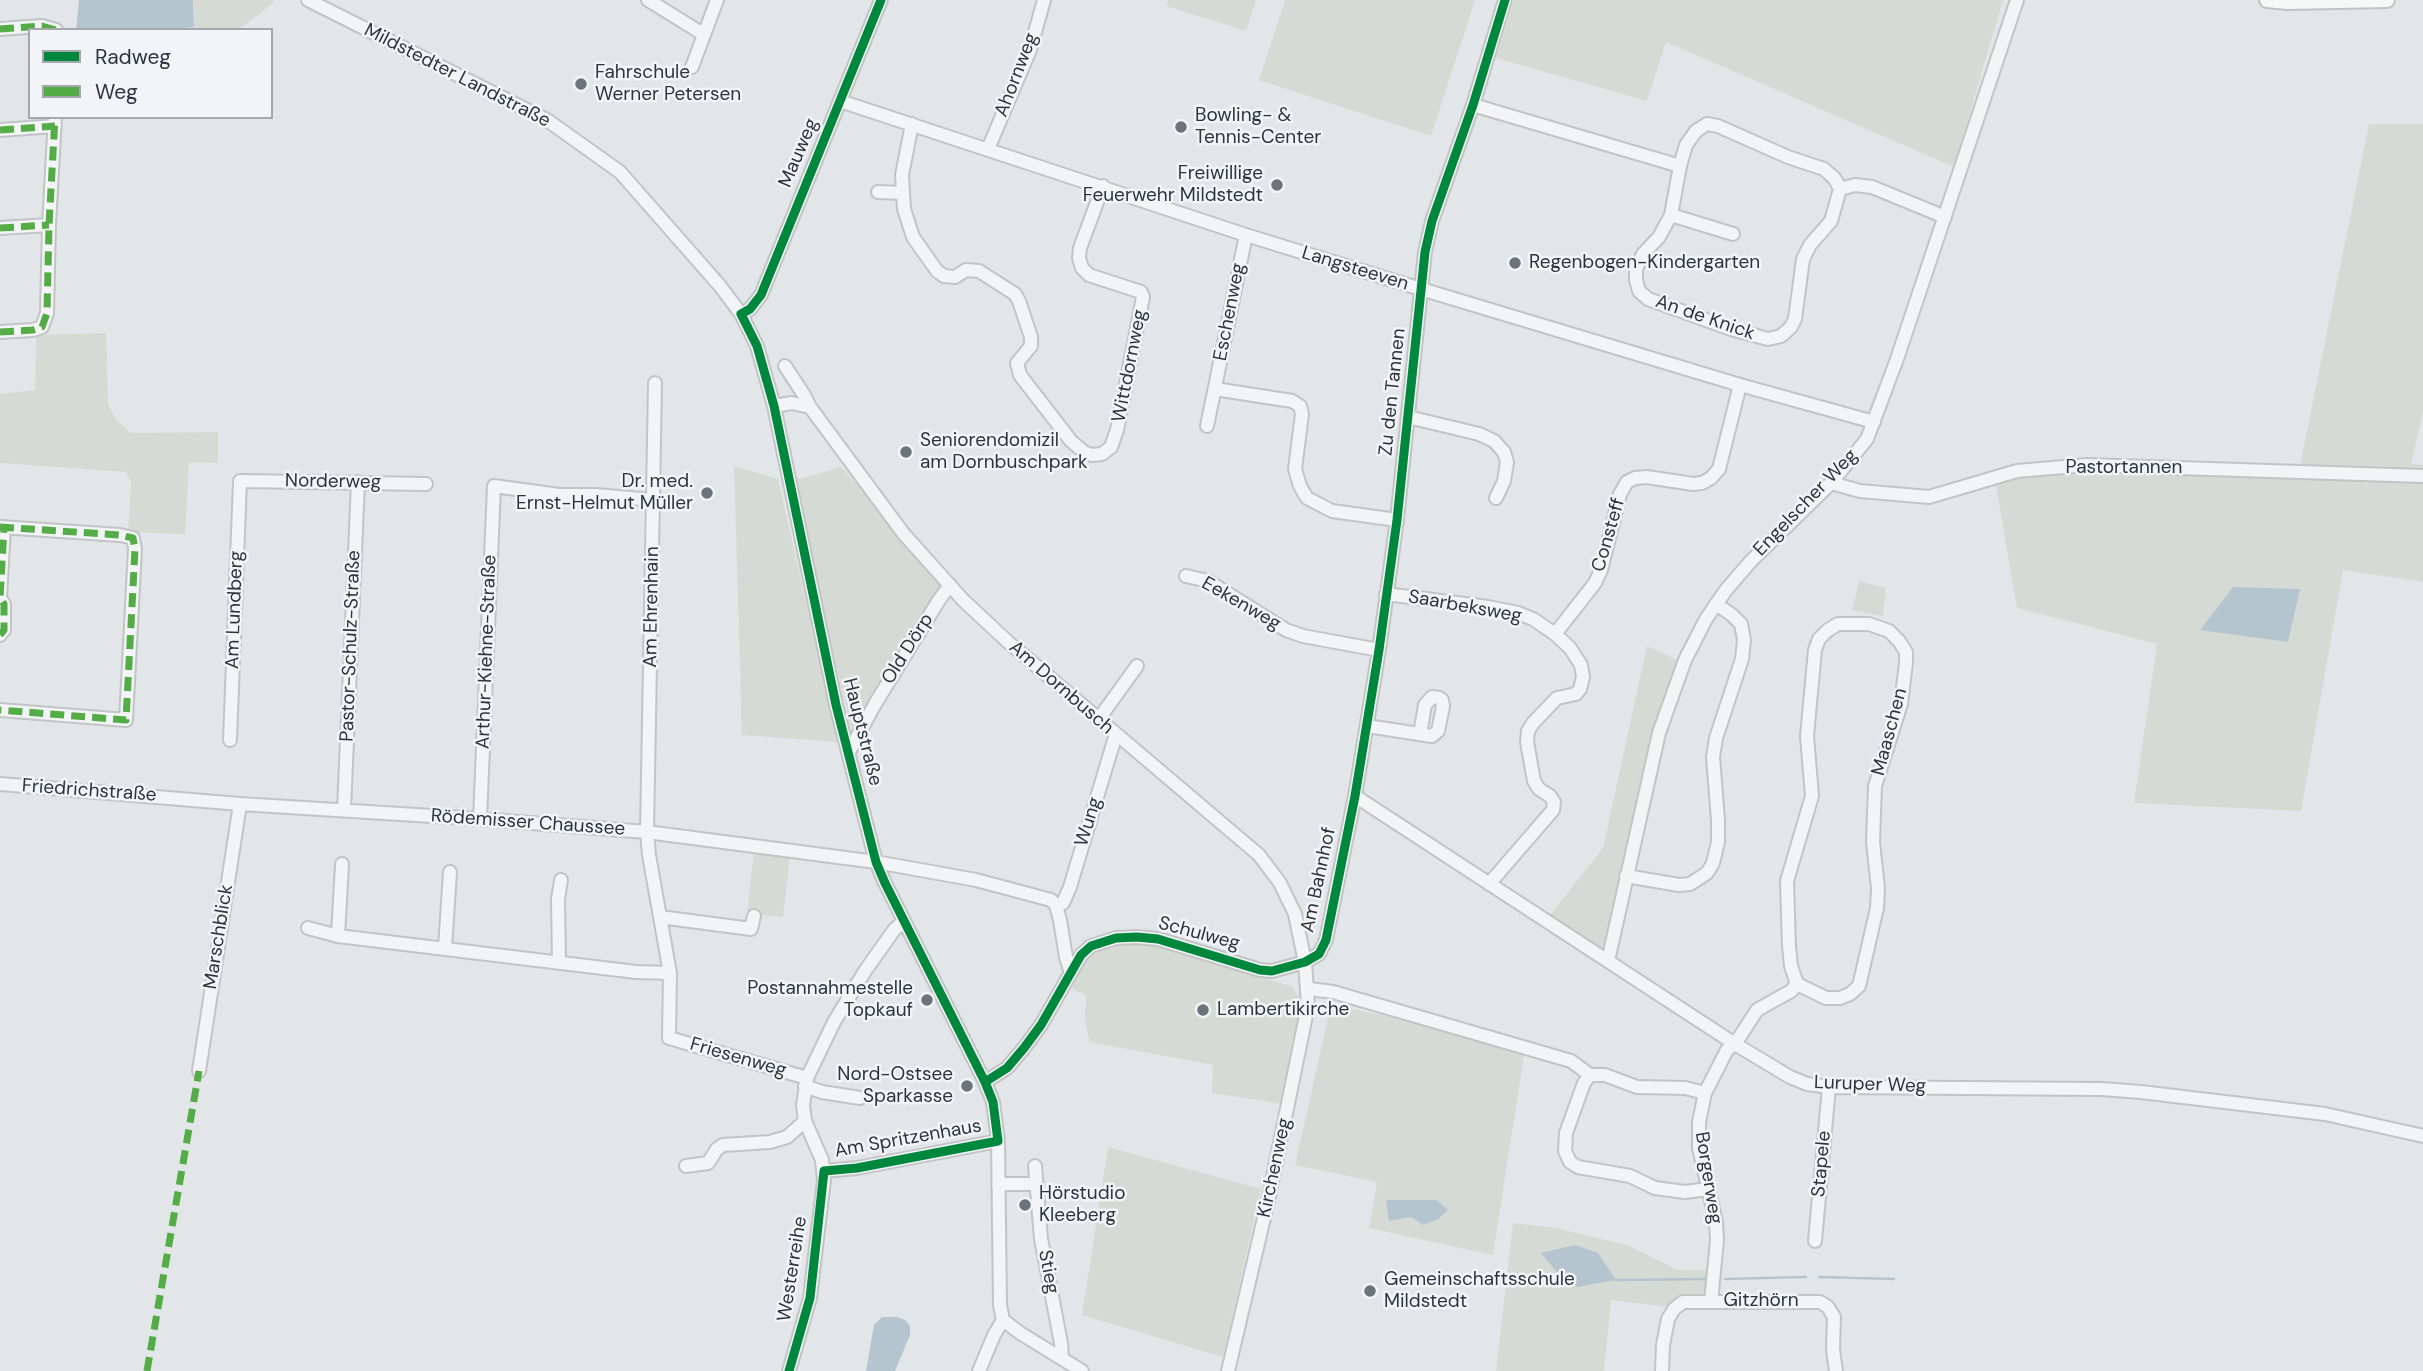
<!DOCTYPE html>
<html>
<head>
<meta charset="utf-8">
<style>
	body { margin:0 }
	#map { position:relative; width:2423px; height:1371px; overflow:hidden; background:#e3e6e8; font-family:"DM Sans",sans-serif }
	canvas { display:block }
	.legend { position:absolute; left:28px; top:28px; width:245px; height:91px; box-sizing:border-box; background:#f2f4f7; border:2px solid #a3a8ad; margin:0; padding:9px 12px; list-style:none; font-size:21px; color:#2c353f }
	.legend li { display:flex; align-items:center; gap:14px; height:35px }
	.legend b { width:35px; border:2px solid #a3a8ad }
</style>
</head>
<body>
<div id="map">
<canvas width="2423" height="1371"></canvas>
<ul class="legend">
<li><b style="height:9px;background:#00873e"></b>Radweg</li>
<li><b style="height:9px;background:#54ac46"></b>Weg</li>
</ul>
</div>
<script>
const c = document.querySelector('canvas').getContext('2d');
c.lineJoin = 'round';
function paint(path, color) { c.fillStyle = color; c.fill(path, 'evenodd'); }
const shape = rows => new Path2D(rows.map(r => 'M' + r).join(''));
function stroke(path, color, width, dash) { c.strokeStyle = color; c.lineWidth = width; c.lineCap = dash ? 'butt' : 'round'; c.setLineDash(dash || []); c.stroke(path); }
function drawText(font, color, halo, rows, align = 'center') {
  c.font = font + ' "DM Sans",sans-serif'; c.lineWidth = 5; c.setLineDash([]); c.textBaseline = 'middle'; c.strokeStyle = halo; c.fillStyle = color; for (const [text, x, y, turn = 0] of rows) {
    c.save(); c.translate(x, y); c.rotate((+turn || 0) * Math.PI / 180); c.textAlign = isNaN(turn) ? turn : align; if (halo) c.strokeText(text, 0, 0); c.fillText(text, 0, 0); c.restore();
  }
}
paint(shape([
	[194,0,272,0,275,2,238,30,167,30,194,27],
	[1168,0,1256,0,1246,31,1166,6],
	[1285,0,1475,0,1431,136,1259,80],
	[1514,0,2003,0,1954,167,1666,42,1647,101,1496,58],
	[2369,124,2423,124,2423,411,2411,464,2423,465,2423,582,2343,570,2301,811,2134,803,2157,644,2017,608,1996,486,2018,478,2081,469,2298,475],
	[106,333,108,404,117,421,131,433,218,432,218,463,189,462,185,534,128,532,131,482,126,472,0,463,0,394,35,390,36,335],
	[734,466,778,479,838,742,742,735],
	[841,467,883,513,941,585,852,731,792,481],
	[1859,581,1886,588,1883,616,1852,610],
	[1647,646,1679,661,1654,726,1603,950,1550,915,1603,848],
	[754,851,790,856,783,917,747,913],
	[1143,941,1293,987,1302,1003,1283,1104,1212,1093,1213,1065,1090,1042,1085,1022,1086,996,1072,988,1082,958,1098,945],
	[1331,1005,1411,1021,1524,1055,1493,1255,1369,1228,1377,1182,1295,1165],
	[1108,1147,1261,1189,1223,1357,1082,1315],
	[1513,1223,1556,1228,1627,1245,1678,1270,1710,1270,1706,1291,1698,1297,1672,1301,1669,1307,1611,1300,1604,1371,1496,1371]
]), '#d5dbd4');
paint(shape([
	[79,0,193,0,194,27,167,30,76,30],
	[2233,587,2300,589,2288,642,2200,630],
	[1386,1200,1437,1200,1448,1210,1438,1219,1423,1225,1411,1217,1389,1221],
	[1575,1245,1598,1253,1616,1280,1577,1287,1562,1278,1541,1253],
	[882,1317,897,1317,905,1320,910,1326,910,1335,895,1371,866,1371,874,1325]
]), '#b5c5d0');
stroke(shape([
	[1819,1277,1894,1279],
	[1725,1279,1806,1277],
	[1616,1280,1706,1279]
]), '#b5c5d0', 2.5);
const minor = shape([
	[308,0,547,120,620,172,720,286,741,314,757,346,774,406,836,705,876,862,885,883,985,1082,993,1102,998,1141,1000,1305,1003,1320,1020,1333,1082,1371],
	[648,0,703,34],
	[0,29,42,26,56,30],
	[692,67,717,0],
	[840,101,1246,235,1421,289,1740,385,1874,422],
	[1473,105,1680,166],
	[912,124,902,175,904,209,913,237,937,271,944,276,955,277,966,270,979,271,1015,294,1019,301,1031,337,1031,346,1017,363,1020,375,1071,441,1084,452,1092,455,1102,454,1111,447,1117,430,1143,297,1141,292,1089,275,1082,268,1079,258,1080,248,1103,186],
	[1707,124,1718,126,1788,157,1824,169,1835,179,1840,189,1831,221,1810,245,1803,259,1795,319,1791,327,1781,336,1768,339,1731,329,1648,299,1639,291,1636,280,1636,269,1643,254,1659,237,1671,215,1680,166,1686,145,1696,131,1707,124],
	[0,130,55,126],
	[988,149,1030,50,1044,0],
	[1840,189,1855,185,1872,187,1945,217],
	[878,192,902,193],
	[1671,215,1733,234],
	[0,228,49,225],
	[741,314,750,309,761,295,881,0],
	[0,332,33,330,42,327,47,313,49,225,55,117],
	[785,366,804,395,810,407],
	[655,383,647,832,649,855,670,973,669,1038,807,1078],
	[1215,389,1292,401,1300,406,1302,414,1295,469,1300,486,1307,498,1332,511,1397,520],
	[774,406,792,403,810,407,903,533,963,600,1008,642,1259,855,1280,883,1295,914,1305,962,1308,1006,1268,1201,1228,1371],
	[1408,417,1479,434,1494,441,1504,452,1507,462,1504,481,1496,498],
	[1207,426,1246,235],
	[1831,483,1860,491,1929,497,2017,471,2087,465,2423,476],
	[0,527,120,535,133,538,135,549,126,720,0,710],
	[1186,576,1208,581,1286,630,1303,636,1379,650],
	[1386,594,1488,607,1518,613,1533,619,1555,634,1570,648,1581,665,1583,677,1580,689,1576,694,1557,698,1533,723,1528,731,1527,742,1534,781,1539,789,1550,796,1554,802,1553,810,1489,884],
	[1555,634,1595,583,1601,570,1620,494,1627,482,1635,478,1647,477,1693,484,1702,483,1711,478,1719,469,1740,385],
	[0,635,4,630,4,604,0,598,4,527],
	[1098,720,1137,666],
	[1367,726,1432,736,1438,731,1443,706,1442,700,1439,698,1432,697,1425,705,1420,734],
	[230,740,240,481,426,484],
	[849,752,875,704,939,600,950,585],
	[0,784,240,804,480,819,647,832,876,862,976,880,1051,900,1056,905,1060,920,1066,957,1071,973],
	[1355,796,1735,1044,1790,1077,1807,1084,1829,1087,2101,1089,2141,1092,2325,1114,2423,1136],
	[344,810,358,482],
	[480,819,494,486,559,495,596,495,653,500],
	[1626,876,1679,885,1690,884,1707,873,1713,863,1718,842,1718,820,1713,757,1716,738,1742,659,1744,640,1741,624,1732,615,1716,604],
	[1056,905,1063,903,1070,887,1116,734],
	[660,917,751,929,754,916],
	[308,928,338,936,636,972,670,973],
	[338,936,342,864],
	[445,948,450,872],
	[1608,961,1659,733,1685,660,1706,619,1726,590,1751,561,1831,483,1867,439,1897,359,2017,0],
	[559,963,558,899,561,880],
	[1309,989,1333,992,1571,1061,1590,1075],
	[199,1071,240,804],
	[985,1082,1007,1068,1024,1048,1041,1025,1081,955,1091,946,1116,938,1137,937,1158,939,1260,970,1272,971,1305,962,1319,954,1326,940,1355,796,1379,650,1397,520,1425,252,1432,221,1473,105,1505,0],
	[805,1086,822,1092,860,1098],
	[1705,1093,1685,1088,1637,1087,1605,1075,1590,1075,1584,1083,1566,1133,1565,1151,1570,1162,1578,1167,1630,1176,1655,1188,1685,1192,1708,1189],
	[686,1166,708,1163,717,1149,723,1145,770,1142,787,1137,805,1121],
	[1035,1166,1041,1239,1061,1343,1062,1358],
	[824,1171,857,1168,998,1141],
	[998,1184,1036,1184],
	[1815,1241,1829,1087],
	[1711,1302,1820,1302,1828,1307,1834,1317,1833,1350,1836,1371],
	[789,1371,810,1298,824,1180,822,1160,805,1121,803,1105,807,1078,834,1022,865,971,894,930,904,921],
	[979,1371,994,1335,1003,1320],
	[1662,1371,1663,1345,1668,1319,1674,1309,1683,1302,1711,1302,1717,1240,1716,1222,1699,1148,1699,1122,1705,1093,1727,1050,1735,1044,1757,1010,1791,991,1797,984,1791,966,1789,946,1787,881,1812,796,1807,736,1815,650,1819,639,1828,630,1838,624,1869,624,1889,631,1899,641,1906,652,1906,663,1901,704,1875,786,1873,842,1878,888,1877,908,1859,986,1850,994,1840,998,1826,998,1797,984]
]);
const major = shape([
	[2267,0,2287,2,2387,0]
]);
stroke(minor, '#c2c4c6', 16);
stroke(major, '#c0c3c5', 18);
stroke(minor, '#f2f4f5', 12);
stroke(major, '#f6f7f7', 14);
stroke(shape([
	[0,29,42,26,56,30],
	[0,130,55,126],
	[0,228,49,225],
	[0,332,33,330,42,327,47,313,49,225,55,117],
	[0,527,120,535,133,538,135,549,126,720,0,710],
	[0,635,4,630,4,604,0,598,4,527],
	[147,1371,199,1071]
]), '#54ac46', 7, [14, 7]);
stroke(shape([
	[985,1082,1007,1068,1024,1048,1041,1025,1081,955,1091,946,1116,938,1137,937,1158,939,1260,970,1272,971,1305,962,1319,954,1326,940,1355,796,1379,650,1397,520,1425,252,1432,221,1473,105,1505,0],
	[789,1371,810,1298,824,1171,857,1168,998,1141,993,1102,985,1082,885,883,876,862,836,705,774,406,757,346,741,314,750,309,761,295,881,0]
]), '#00873e', 9);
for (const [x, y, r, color] of [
	[581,84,7,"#6c737a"],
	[1181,127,7,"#6c737a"],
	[1277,185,7,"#6c737a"],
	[1515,263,7,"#6c737a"],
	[906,452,7,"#6c737a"],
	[707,493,7,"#6c737a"],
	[927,1000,7,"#6c737a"],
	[1203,1010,7,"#6c737a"],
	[967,1086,7,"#6c737a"],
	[1025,1205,7,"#6c737a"],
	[1370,1291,7,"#6c737a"]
]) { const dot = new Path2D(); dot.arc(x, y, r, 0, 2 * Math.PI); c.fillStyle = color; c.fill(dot); stroke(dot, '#f2f4f7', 2.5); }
drawText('19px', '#2c353f', '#f2f4f7', [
	["Fahrschule",595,73],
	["Werner Petersen",595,95],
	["Bowling- &",1195,116],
	["Tennis-Center",1195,138],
	["Freiwillige",1263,174,"right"],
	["Feuerwehr Mildstedt",1263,196,"right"],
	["Regenbogen-Kindergarten",1529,263],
	["Seniorendomizil",920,441],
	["am Dornbuschpark",920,463],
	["Dr. med.",693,482,"right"],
	["Ernst-Helmut Müller",693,504,"right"],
	["Postannahmestelle",913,989,"right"],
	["Topkauf",913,1011,"right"],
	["Lambertikirche",1217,1010],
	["Nord-Ostsee",953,1075,"right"],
	["Sparkasse",953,1097,"right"],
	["Hörstudio",1039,1194],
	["Kleeberg",1039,1216],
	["Gemeinschaftsschule",1384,1280],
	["Mildstedt",1384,1302]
], 'left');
drawText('19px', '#2c353f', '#f2f4f7', [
	["Ahornweg",1017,75,-69],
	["Mildstedter Landstraße",457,76,27],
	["Mauweg",799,153,-67],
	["Langsteeven",1355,269,17],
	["Eschenweg",1230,312,-79],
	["An de Knick",1705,318,19],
	["Wittdornweg",1130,366,-79],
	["Zu den Tannen",1393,392,-84],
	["Pastortannen",2124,468],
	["Norderweg",333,482,1],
	["Engelscher Weg",1806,503,-46],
	["Consteff",1609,535,-74],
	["Eekenweg",1241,604,30],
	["Am Ehrenhain",652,607,-89],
	["Saarbeksweg",1465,607,10],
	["Am Lundberg",235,610,-88],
	["Pastor-Schulz-Straße",351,646,-88],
	["Old Dörp",908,649,-58],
	["Arthur-Kiehne-Straße",487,652,-88],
	["Am Dornbusch",1061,688,41],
	["Hauptstraße",862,732,76],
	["Maaschen",1890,732,-75],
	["Friedrichstraße",89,791,4],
	["Wung",1089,822,-73],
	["Rödemisser Chaussee",528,823,4],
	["Am Bahnhof",1319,880,-78],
	["Schulweg",1199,934,15],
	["Marschblick",219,937,-81],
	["Friesenweg",738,1058,16],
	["Luruper Weg",1870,1085,2],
	["Am Spritzenhaus",908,1139,-10],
	["Stapele",1822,1164,-85],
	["Kirchenweg",1275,1168,-78],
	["Borgerweg",1708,1178,81],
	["Westerreihe",793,1269,-81],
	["Stieg",1048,1272,79],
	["Gitzhörn",1761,1301]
]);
</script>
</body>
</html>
